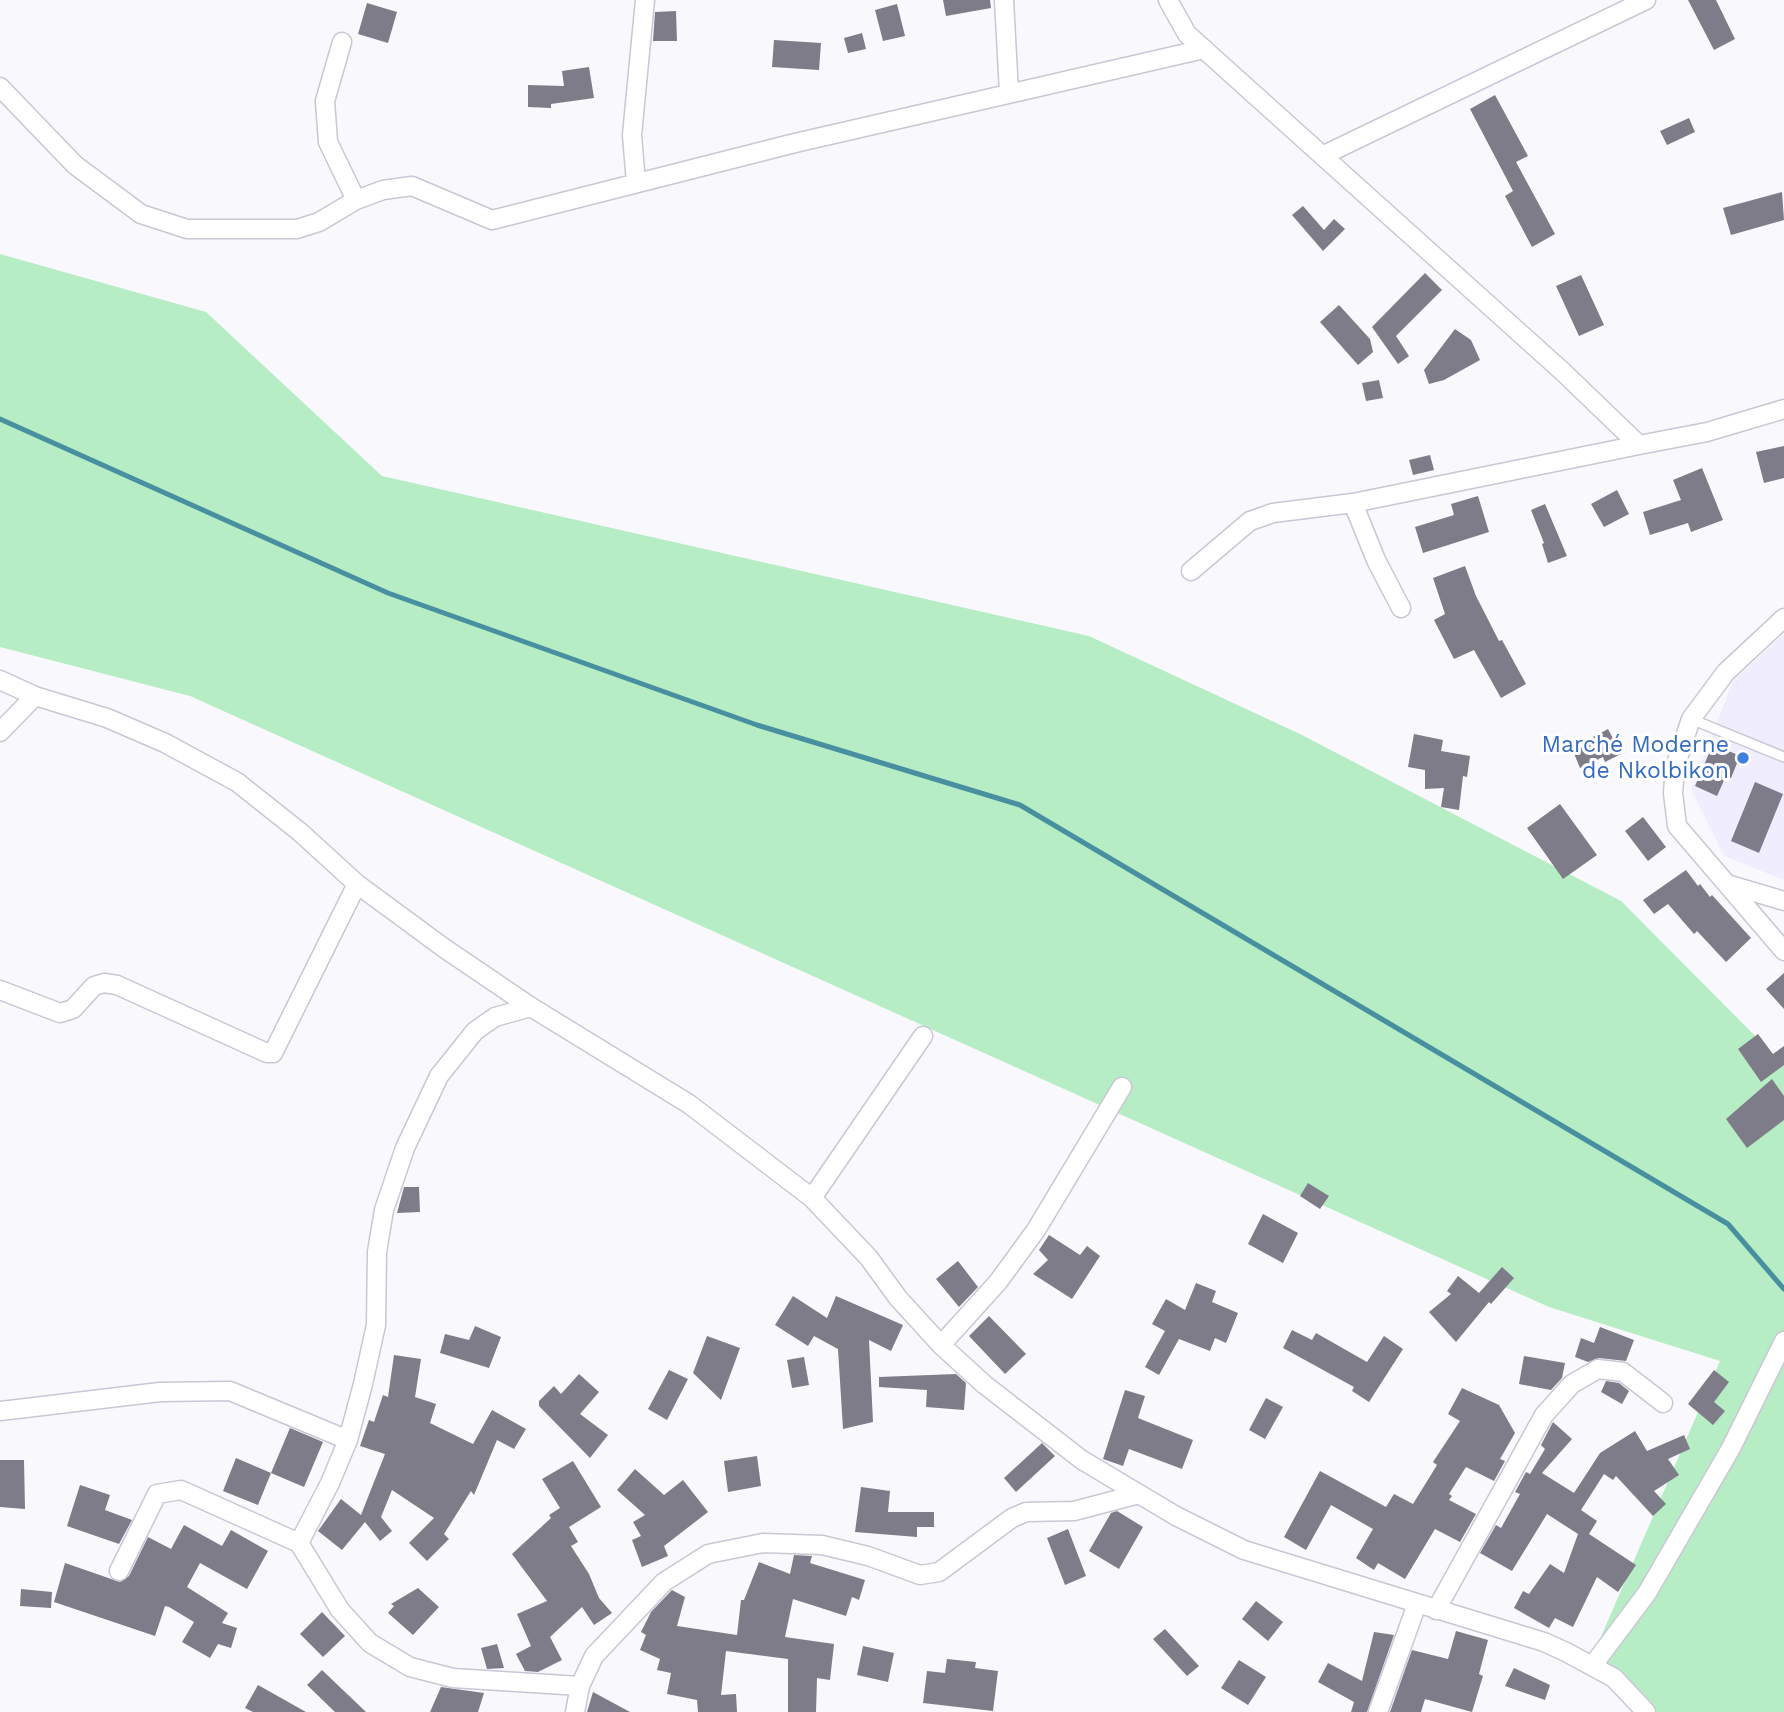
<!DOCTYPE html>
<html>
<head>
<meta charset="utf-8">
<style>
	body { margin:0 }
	canvas { display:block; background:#f8f8fd }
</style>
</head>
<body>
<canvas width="1784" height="1712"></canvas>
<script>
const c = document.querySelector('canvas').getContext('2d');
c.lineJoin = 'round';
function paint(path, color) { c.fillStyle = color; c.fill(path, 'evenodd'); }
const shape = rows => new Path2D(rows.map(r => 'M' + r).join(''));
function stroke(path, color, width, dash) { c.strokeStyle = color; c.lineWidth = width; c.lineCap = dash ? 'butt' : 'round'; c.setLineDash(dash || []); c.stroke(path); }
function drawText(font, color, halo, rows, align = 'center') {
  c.font = font + ' "Work Sans",sans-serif'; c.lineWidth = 6; c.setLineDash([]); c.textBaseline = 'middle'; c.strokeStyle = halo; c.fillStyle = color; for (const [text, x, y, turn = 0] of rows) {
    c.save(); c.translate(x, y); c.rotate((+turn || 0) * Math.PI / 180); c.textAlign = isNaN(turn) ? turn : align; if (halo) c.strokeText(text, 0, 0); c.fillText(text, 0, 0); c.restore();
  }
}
paint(shape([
	[1784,634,1784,880,1724,856,1691,789,1733,681]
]), '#efedfe');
paint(shape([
	[0,254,206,312,382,476,1089,636,1300,734,1621,901,1784,1065,1784,1712,1651,1712,1588,1667,1720,1361,1549,1307,190,696,0,647]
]), '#b6edc4');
stroke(shape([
	[0,419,388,593,757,725,1020,805,1728,1224,1784,1289]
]), '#48909f', 5);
paint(shape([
	[943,0,990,0,991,8,946,16],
	[1688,0,1716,0,1735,39,1714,50],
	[367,3,397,12,388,43,358,34],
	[897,4,905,36,883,41,875,10],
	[676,11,677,41,653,41,655,12],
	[862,33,866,49,848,53,844,38],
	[774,40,821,43,819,70,772,67],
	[589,67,594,98,551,104,551,108,528,107,528,85,564,86,562,71],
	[1495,95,1528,156,1516,162,1555,234,1532,247,1505,196,1513,191,1470,109],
	[1689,118,1695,132,1667,145,1660,131],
	[1782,192,1784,220,1731,235,1723,208],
	[1303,206,1324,230,1334,219,1345,229,1323,251,1292,215],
	[1425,273,1442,290,1396,336,1409,356,1398,364,1372,327],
	[1581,275,1604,325,1579,336,1556,286],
	[1339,305,1370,339,1373,352,1358,365,1320,322],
	[1455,329,1471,340,1480,360,1444,380,1429,384,1424,370],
	[1379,380,1383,398,1366,401,1362,383],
	[1784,446,1784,478,1764,483,1756,452],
	[1430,455,1434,470,1413,475,1409,460],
	[1702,468,1723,520,1691,532,1688,523,1650,535,1643,512,1681,500,1673,480],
	[1617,490,1629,514,1604,527,1591,504],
	[1478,496,1489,532,1423,553,1415,527,1454,515,1451,504],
	[1545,504,1567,556,1548,563,1542,544,1544,543,1531,510],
	[1465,566,1476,596,1499,641,1502,640,1526,684,1501,698,1474,650,1454,659,1434,620,1445,614,1433,578],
	[1608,729,1621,754,1605,762,1603,757,1580,768,1573,751,1595,741,1593,737],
	[1414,734,1443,740,1441,751,1470,756,1467,777,1463,776,1459,810,1441,807,1444,788,1425,789,1425,770,1408,767],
	[1713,744,1740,756,1731,778,1726,776,1717,796,1695,786],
	[1755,782,1783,794,1759,853,1731,841],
	[1560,804,1597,855,1563,879,1527,828],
	[1643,817,1666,847,1648,861,1625,831],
	[1686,870,1698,886,1700,884,1710,897,1712,895,1751,938,1726,962,1697,931,1694,934,1668,904,1654,914,1643,900],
	[1784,973,1784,1009,1766,989],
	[1758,1034,1773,1054,1784,1046,1784,1065,1761,1082,1738,1049],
	[1772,1079,1784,1096,1784,1120,1747,1148,1726,1119],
	[1308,1183,1329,1196,1320,1209,1300,1196],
	[404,1187,419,1187,420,1212,397,1213],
	[1263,1214,1298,1233,1283,1263,1248,1244],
	[1049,1235,1080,1255,1087,1246,1100,1256,1072,1299,1033,1274,1048,1260,1039,1250],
	[958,1261,978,1287,959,1307,936,1279],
	[1502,1267,1514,1278,1491,1304,1489,1302,1456,1342,1429,1312,1451,1294,1447,1291,1458,1276,1479,1293],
	[1196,1283,1216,1291,1212,1302,1238,1313,1226,1343,1215,1338,1210,1351,1179,1339,1159,1375,1145,1367,1165,1331,1152,1324,1166,1299,1185,1310],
	[793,1296,827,1318,836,1296,903,1325,891,1351,869,1340,873,1422,843,1429,838,1349,814,1336,808,1346,775,1325],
	[989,1316,1026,1354,1005,1374,969,1336],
	[475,1326,501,1337,489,1368,440,1353,445,1334,469,1340],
	[1600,1327,1634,1340,1626,1361,1599,1358,1588,1362,1575,1357,1581,1338,1594,1343],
	[1292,1330,1312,1340,1316,1333,1367,1362,1384,1336,1403,1349,1369,1402,1352,1391,1354,1387,1283,1348],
	[707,1336,740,1348,721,1400,693,1373],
	[394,1355,421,1359,415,1397,436,1404,430,1423,473,1444,492,1410,526,1429,514,1449,497,1440,474,1495,471,1491,444,1534,449,1539,427,1561,409,1543,434,1518,392,1490,381,1517,392,1531,380,1541,365,1522,342,1550,318,1531,341,1499,361,1515,385,1454,360,1446,369,1420,374,1422,383,1395,388,1397],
	[1524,1356,1565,1363,1562,1378,1551,1390,1519,1384],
	[804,1357,809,1385,792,1388,787,1360],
	[669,1370,688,1379,667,1420,648,1409],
	[1714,1370,1729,1382,1714,1402,1725,1411,1713,1425,1688,1404],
	[579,1374,599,1392,580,1414,608,1435,590,1458,539,1406,539,1401,554,1386,561,1394],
	[956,1374,966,1383,964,1410,926,1407,927,1390,879,1387,879,1377],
	[1606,1381,1619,1383,1629,1391,1622,1404,1601,1392],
	[1462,1388,1499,1405,1515,1433,1500,1459,1505,1461,1494,1481,1466,1467,1449,1494,1452,1496,1449,1500,1476,1514,1460,1542,1435,1529,1405,1579,1378,1563,1374,1570,1356,1558,1373,1529,1331,1505,1306,1550,1284,1537,1320,1471,1386,1507,1394,1494,1413,1504,1437,1465,1433,1462,1460,1421,1448,1414],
	[1125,1390,1145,1396,1138,1418,1193,1440,1182,1469,1129,1449,1123,1466,1103,1459],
	[1266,1398,1283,1407,1265,1439,1249,1430],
	[1553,1422,1572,1439,1542,1473,1574,1493,1600,1453,1635,1431,1647,1451,1684,1435,1690,1449,1668,1459,1679,1475,1654,1491,1666,1504,1653,1516,1616,1476,1613,1480,1604,1474,1581,1510,1597,1521,1589,1534,1636,1565,1618,1592,1597,1577,1573,1627,1555,1618,1549,1628,1514,1608,1523,1591,1529,1594,1550,1564,1564,1573,1578,1534,1547,1514,1512,1571,1480,1553,1496,1525,1501,1528,1520,1494,1515,1492,1526,1472,1530,1474,1545,1449,1541,1445],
	[290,1428,323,1442,304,1487,271,1473],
	[1042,1443,1055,1456,1016,1492,1004,1478],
	[757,1456,761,1486,728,1492,724,1461],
	[236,1458,271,1473,258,1505,223,1491],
	[0,1460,24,1460,25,1509,0,1507],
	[573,1461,601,1507,569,1527,578,1542,571,1546,589,1574,599,1598,612,1613,594,1625,582,1607,550,1637,562,1660,538,1672,525,1671,516,1654,531,1646,517,1614,547,1601,512,1554,551,1518,549,1515,560,1508,542,1479],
	[635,1469,664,1495,683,1480,708,1512,664,1546,668,1556,642,1567,632,1540,641,1536,633,1522,645,1515,617,1490],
	[80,1485,110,1495,105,1510,132,1520,119,1544,67,1526],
	[861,1487,890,1491,888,1512,934,1512,934,1527,917,1527,917,1537,855,1532],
	[1117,1511,1143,1527,1119,1569,1089,1551,1111,1513],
	[184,1525,222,1546,231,1530,268,1551,247,1589,200,1563,187,1587,228,1613,222,1623,237,1628,231,1648,218,1644,210,1658,182,1642,194,1622,169,1607,165,1606,155,1636,54,1602,65,1563,120,1582,129,1576,148,1537,171,1549],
	[1068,1529,1086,1576,1065,1585,1047,1538],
	[794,1555,812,1556,810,1563,865,1580,859,1600,852,1597,846,1616,793,1599,785,1637,834,1644,830,1680,817,1678,816,1712,788,1712,788,1659,726,1651,721,1695,736,1694,737,1712,698,1712,697,1700,667,1694,671,1673,657,1670,660,1659,640,1650,646,1635,641,1632,651,1612,672,1590,685,1597,677,1626,737,1635,741,1600,744,1600,759,1562,790,1574],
	[418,1588,439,1607,413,1635,388,1613,394,1606,391,1604],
	[21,1589,52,1592,51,1608,20,1606],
	[1256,1601,1283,1622,1268,1641,1242,1619],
	[322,1612,345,1636,323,1657,300,1634],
	[1165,1629,1199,1666,1187,1676,1153,1639],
	[1456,1631,1488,1640,1479,1674,1483,1676,1472,1712,1425,1699,1421,1712,1390,1712,1412,1650,1448,1659],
	[1374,1632,1394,1635,1367,1712,1351,1712,1354,1702,1318,1682,1328,1663,1362,1681],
	[497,1644,504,1668,487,1669,481,1648],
	[863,1646,894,1653,888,1682,857,1675],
	[947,1659,976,1662,975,1668,998,1671,993,1711,923,1703,927,1671,945,1673],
	[1239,1660,1266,1677,1248,1705,1221,1688],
	[1514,1668,1550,1685,1545,1700,1505,1686],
	[322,1670,366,1712,335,1712,307,1685],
	[258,1685,306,1712,253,1712,245,1708],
	[441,1687,484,1693,478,1712,430,1712],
	[593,1692,630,1712,587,1712]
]), '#7d7c88');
const service = shape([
	[1691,719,1784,757]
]);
const minor = shape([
	[1004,0,1009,93],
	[1168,0,1187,34,1562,371,1639,445,1707,432,1784,409],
	[342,42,325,101,328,142,356,200],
	[0,87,75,165,141,214,187,229,297,229,319,222,356,200,383,190,412,186,492,220,795,143,1204,49],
	[1324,155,1646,0],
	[636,183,632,135,645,0],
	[1353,503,1376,560,1401,608],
	[1191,571,1250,521,1273,513,1353,503,1639,445],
	[1784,618,1726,672,1691,719,1675,767,1673,793,1677,826,1784,951],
	[0,680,35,696,107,718,165,743,237,782,300,832,357,884,444,948,531,1007,689,1104,812,1198,869,1258,898,1298,941,1345,985,1385,1082,1460,1176,1516,1244,1550,1544,1642,1566,1652,1614,1678,1646,1712],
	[0,732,35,696],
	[1727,884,1784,901],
	[0,990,60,1013,73,1009,94,986,104,983,117,985,267,1053,273,1053,357,884],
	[812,1198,923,1036],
	[941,1345,998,1282,1036,1230,1122,1087],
	[0,1411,160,1392,230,1391,348,1440],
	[299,1543,330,1483,348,1440,363,1384,376,1325,377,1252,384,1210,405,1148,439,1076,475,1031,495,1017,531,1007],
	[119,1571,157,1494,181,1490,299,1543,340,1610,370,1643,410,1667,453,1678,580,1686],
	[1436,1610,1544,1415,1572,1384,1598,1369,1623,1372,1663,1403],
	[1593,1665,1647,1593,1731,1448,1784,1341],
	[575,1712,580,1686,594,1656,664,1582,708,1554,763,1543,822,1545,868,1556,920,1575,939,1572,1012,1518,1026,1512,1074,1511,1139,1494],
	[1378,1712,1417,1604]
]);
stroke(service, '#c9c7d5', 12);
stroke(minor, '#c9c7d5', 21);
stroke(service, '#fff', 9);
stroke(minor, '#fff', 18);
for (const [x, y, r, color] of [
	[1743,758,7,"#3f7fe0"]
]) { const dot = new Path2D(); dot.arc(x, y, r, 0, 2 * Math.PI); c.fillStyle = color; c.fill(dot); stroke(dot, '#fff', 2.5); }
drawText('23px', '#366cbe', '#fff', [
	["Marché Moderne",1729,745],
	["de Nkolbikon",1729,771]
], 'right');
</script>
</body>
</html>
